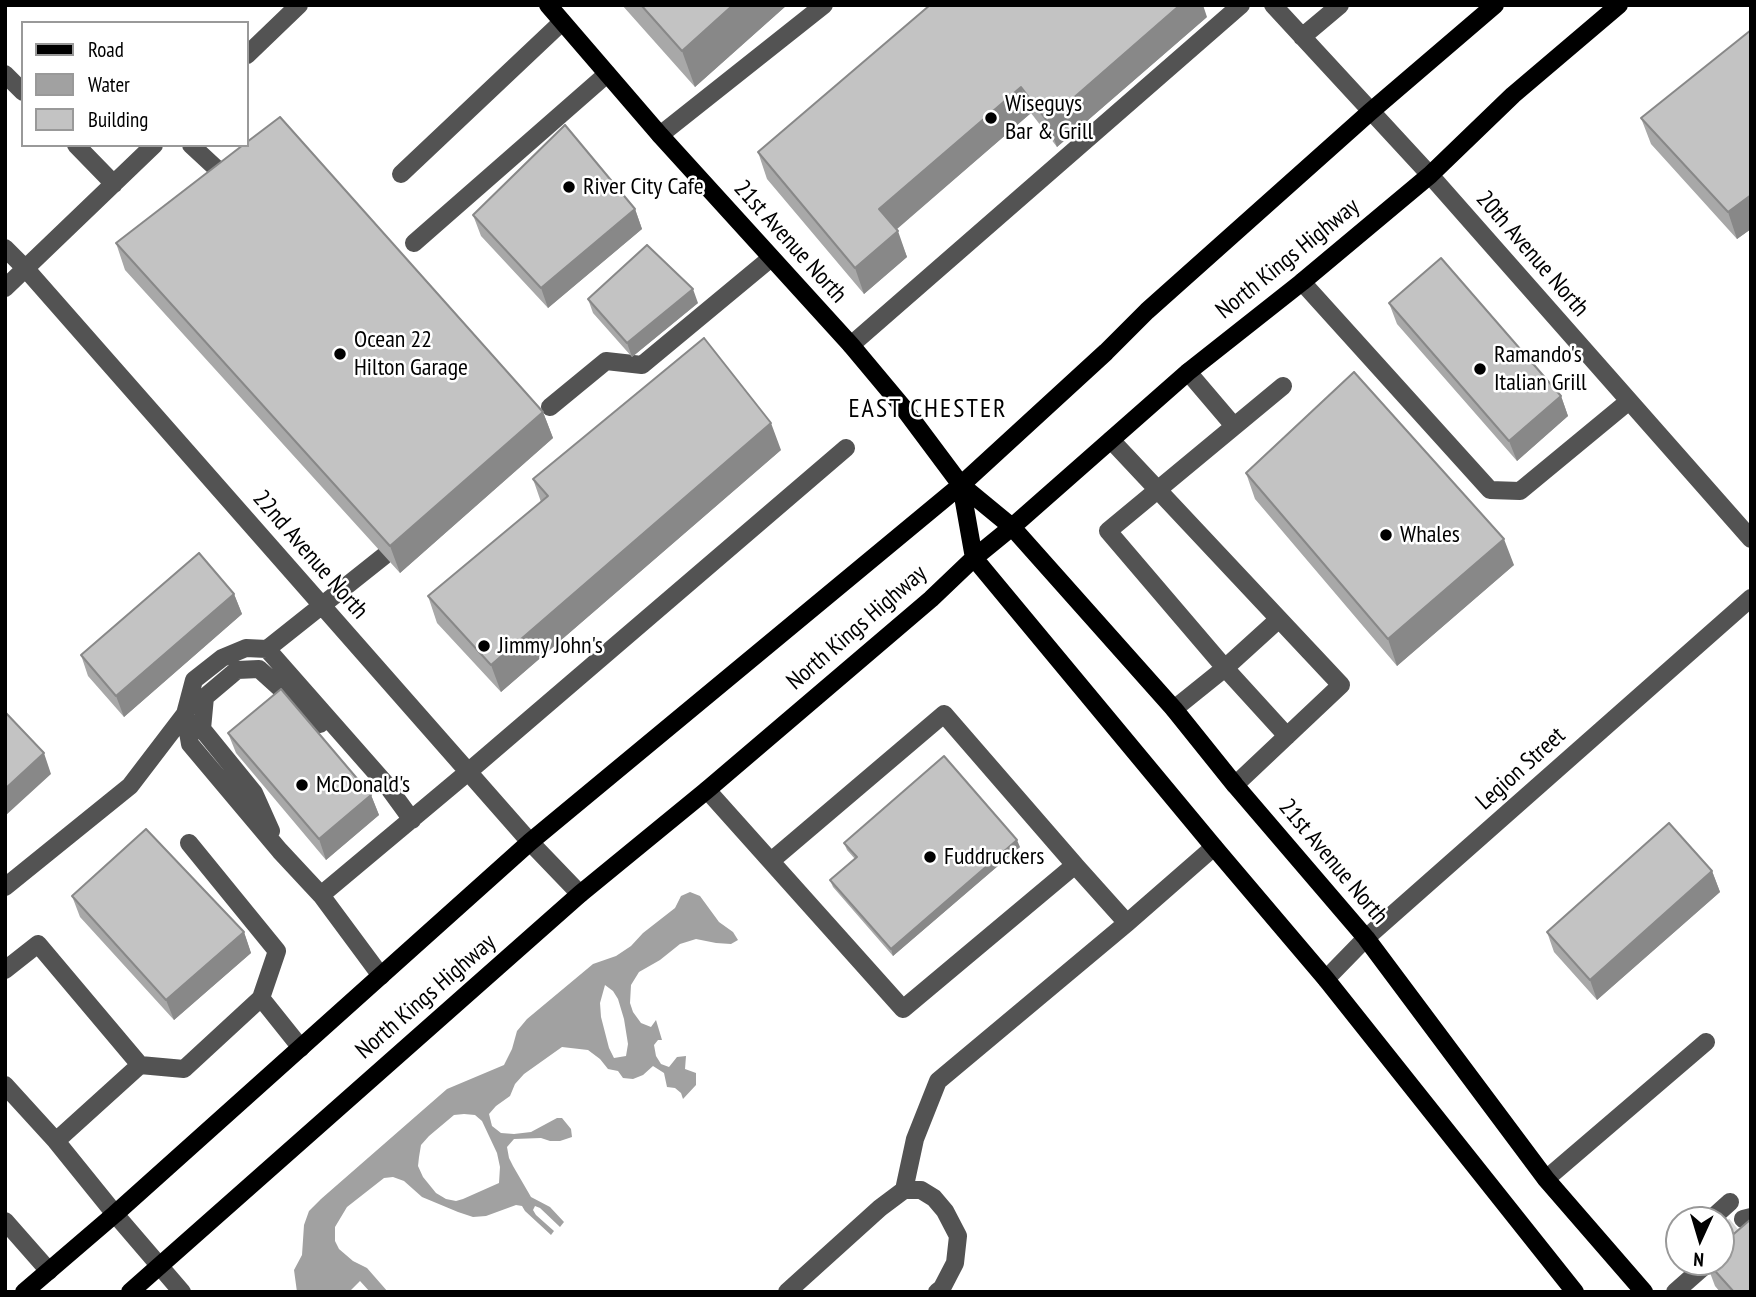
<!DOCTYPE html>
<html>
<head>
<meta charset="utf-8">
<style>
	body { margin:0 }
	#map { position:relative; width:1756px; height:1297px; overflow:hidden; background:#fff; font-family:"PT Sans Narrow",sans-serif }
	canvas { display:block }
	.frame { position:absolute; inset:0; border:7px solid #000; pointer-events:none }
	.legend { position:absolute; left:21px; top:21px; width:228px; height:126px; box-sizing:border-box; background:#fff; border:2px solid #999; margin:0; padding:9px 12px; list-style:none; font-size:21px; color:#000 }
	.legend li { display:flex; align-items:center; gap:14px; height:35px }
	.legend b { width:35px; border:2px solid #999 }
	.north { position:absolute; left:1665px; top:1206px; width:70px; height:70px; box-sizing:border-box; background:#fff; border:2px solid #999; border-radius:50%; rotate:184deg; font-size:19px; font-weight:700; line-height:28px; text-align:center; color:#000 }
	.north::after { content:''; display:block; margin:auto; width:24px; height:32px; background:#000; clip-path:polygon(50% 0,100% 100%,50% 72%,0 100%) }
</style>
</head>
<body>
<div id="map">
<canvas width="1756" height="1297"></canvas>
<div class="frame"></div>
<ul class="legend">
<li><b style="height:9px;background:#000"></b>Road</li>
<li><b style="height:19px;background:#a1a1a1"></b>Water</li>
<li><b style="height:19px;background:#c3c3c3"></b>Building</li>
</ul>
<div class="north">N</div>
</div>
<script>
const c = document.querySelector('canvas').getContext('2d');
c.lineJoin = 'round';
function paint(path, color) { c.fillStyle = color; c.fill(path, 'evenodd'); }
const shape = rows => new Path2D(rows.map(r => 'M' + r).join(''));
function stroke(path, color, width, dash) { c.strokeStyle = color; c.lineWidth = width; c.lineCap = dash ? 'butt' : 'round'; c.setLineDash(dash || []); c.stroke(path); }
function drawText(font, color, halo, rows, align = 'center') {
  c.font = font + ' "PT Sans Narrow",sans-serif'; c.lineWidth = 5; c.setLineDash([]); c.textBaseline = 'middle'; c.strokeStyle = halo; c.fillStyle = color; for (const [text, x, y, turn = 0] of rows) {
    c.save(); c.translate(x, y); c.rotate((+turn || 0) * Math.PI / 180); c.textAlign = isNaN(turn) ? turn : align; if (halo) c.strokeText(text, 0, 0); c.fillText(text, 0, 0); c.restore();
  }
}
paint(shape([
	[690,892,700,896,719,922,733,932,738,940,731,944,716,943,696,939,680,944,660,960,639,972,631,985,630,1003,633,1012,641,1023,651,1027,656,1020,662,1040,658,1040,654,1045,656,1056,661,1064,669,1067,677,1057,686,1056,685,1069,696,1073,696,1085,683,1099,681,1093,675,1088,667,1087,664,1073,653,1066,643,1075,633,1079,623,1078,618,1071,608,1069,600,1059,588,1050,562,1047,524,1074,515,1084,510,1096,496,1106,489,1114,492,1126,501,1133,514,1134,531,1132,557,1118,562,1118,571,1129,572,1137,560,1141,550,1141,541,1138,514,1139,507,1147,509,1158,513,1166,531,1197,550,1207,564,1222,560,1227,540,1208,535,1206,533,1210,536,1215,554,1231,551,1235,525,1211,522,1206,516,1205,486,1216,473,1217,458,1212,422,1197,404,1181,393,1177,384,1178,347,1207,335,1227,335,1241,339,1249,353,1261,367,1268,388,1292,370,1292,360,1281,349,1292,297,1292,294,1270,302,1255,304,1225,309,1211,321,1199,447,1089,504,1065,512,1049,517,1031,527,1019,593,964,616,956,631,946,643,933,675,908,681,896],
	[605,985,613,991,618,999,624,1019,628,1044,626,1056,614,1058,609,1048,601,1017,600,1003],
	[464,1114,475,1115,482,1121,497,1153,500,1167,499,1183,463,1199,456,1201,446,1199,436,1193,423,1177,418,1166,419,1157,421,1145,429,1136,454,1115]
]), '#a1a1a1');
stroke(shape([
	[1721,1237,1743,1219]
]), '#d9d9d9', 18, [18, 9]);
stroke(shape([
	[1273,5,1430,175,1751,539],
	[1302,37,1340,5],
	[247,55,299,5],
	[5,74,23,92],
	[660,135,824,5],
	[76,145,114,184],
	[191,145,232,183],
	[401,174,562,22],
	[414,243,607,74],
	[5,248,26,269,530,842,580,894],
	[1302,282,1490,490,1520,491,1629,401],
	[5,288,154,145],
	[851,345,1241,5],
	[1188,372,1234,426],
	[1283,386,1108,531,1225,668,1287,736],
	[550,407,606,361,642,365,771,258],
	[1111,440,1341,685,1235,785],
	[267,649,384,556],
	[1174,709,1225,668,1279,619],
	[707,790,903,1009,1075,865,944,714,771,861],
	[271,831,254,793,202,729,205,697,237,670,259,669,320,724],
	[189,843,277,951,261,998],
	[1075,865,1127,923],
	[5,887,130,786,185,714],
	[321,895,468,772,846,448],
	[5,970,38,944,140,1065,56,1141],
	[381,976,321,895,280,851,190,744,185,714,194,680,222,658,246,648,267,649,385,783,412,820],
	[1326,979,1366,938,1751,598],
	[140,1065,184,1069,261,998,301,1048],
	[5,1085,56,1141,115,1214,182,1292],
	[1546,1179,1706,1042],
	[904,1190,915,1139,938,1081,1127,923,1214,847],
	[1743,1219,1751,1217],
	[1710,1220,1730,1202],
	[5,1221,49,1271],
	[787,1292,880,1208,904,1190,921,1190,934,1198,945,1211,958,1236,955,1263,942,1288,937,1292],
	[1675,1292,1709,1262]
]), '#535353', 18);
stroke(shape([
	[548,5,660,135,851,345,902,406,961,485,1012,527,1174,709,1235,785,1366,938,1546,1179,1644,1292],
	[961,485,974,558,1214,847,1326,979,1575,1292],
	[24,1292,115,1214,530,842,961,485,1106,352,1147,311,1370,112,1495,5],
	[130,1292,580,894,707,790,931,599,974,558,1012,527,1188,372,1302,282,1430,175,1513,95,1619,5]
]), '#000', 18);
paint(shape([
	[622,5,787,5,695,87],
	[1207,17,1057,147,1031,113,896,229,907,257,864,294,767,179,758,152],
	[1751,30,1751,229,1737,239,1651,144,1641,118],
	[635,209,642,229,548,308,481,236,473,215],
	[116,243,543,412,553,438,400,573,125,270],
	[588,299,698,303,632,357,593,313],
	[1389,303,1561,396,1568,416,1517,461,1397,324],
	[781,450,501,692,437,623,428,596,541,502,533,479],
	[1246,473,1514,565,1397,666,1255,499],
	[234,594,242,614,124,717,88,676,81,655],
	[228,733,371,795,379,815,326,860,236,753],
	[844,843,1020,847,893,956,833,887,830,880,855,859,847,850],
	[1712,871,1720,892,1597,1000,1554,952,1547,932],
	[72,896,244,932,251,953,174,1020,80,917],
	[1706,1262,1721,1262,1751,1292,1720,1292,1715,1286]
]), '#a8a8a8');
paint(shape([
	[733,5,787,5,695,87,682,51],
	[1180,5,1203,5,1207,17,1057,147,1047,121],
	[1021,87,1031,113,889,236,879,209],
	[1751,195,1751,229,1737,239,1728,212],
	[635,209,642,229,548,308,541,288],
	[898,231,907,257,864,294,855,268],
	[693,289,698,303,632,357,627,343],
	[1561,396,1568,416,1517,461,1509,441],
	[543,412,553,438,400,573,390,546],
	[771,423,781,450,501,692,491,665],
	[1504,539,1514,565,1397,666,1388,639],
	[234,594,242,614,124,717,116,696],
	[44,753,51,774,5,816,5,789],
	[371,795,379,815,326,860,319,839],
	[1017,840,1020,847,893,956,891,949],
	[1712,871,1720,892,1597,1000,1590,980],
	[244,932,251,953,174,1020,166,1000]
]), '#888');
const building = shape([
	[641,5,733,5,682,51,641,5],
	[930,5,1180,5,1047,121,1021,87,879,209,898,231,855,268,758,152,930,5],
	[1751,30,1751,195,1728,212,1641,118,1751,30],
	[280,117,543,412,390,546,116,243,243,145,247,145,247,142,280,117],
	[565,125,635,209,541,288,473,215,565,125],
	[647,245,693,289,627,343,588,299,647,245],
	[1441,258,1561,396,1509,441,1389,303,1441,258],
	[704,338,771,423,491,665,428,596,548,496,533,479,704,338],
	[1354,372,1504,539,1388,639,1246,473,1354,372],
	[199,553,234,594,116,696,81,655,199,553],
	[281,689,371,795,319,839,228,733,281,689],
	[5,712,44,753,5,789,5,712],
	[944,756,1017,840,891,949,830,880,857,857,844,843,944,756],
	[1669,823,1712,871,1590,980,1547,932,1669,823],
	[146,829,244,932,166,1000,72,896,146,829],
	[1751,1219,1751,1292,1734,1292,1707,1262,1721,1262,1721,1245,1751,1219]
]);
paint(building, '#c3c3c3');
stroke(building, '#888', 2);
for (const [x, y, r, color] of [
	[991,118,7,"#000"],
	[569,187,7,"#000"],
	[340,354,7,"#000"],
	[1480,369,7,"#000"],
	[1386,535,7,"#000"],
	[484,646,7,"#000"],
	[302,785,7,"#000"],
	[930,857,7,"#000"]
]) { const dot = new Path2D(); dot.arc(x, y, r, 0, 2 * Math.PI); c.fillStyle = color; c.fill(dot); stroke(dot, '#fff', 2.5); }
drawText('24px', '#000', '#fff', [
	["Wiseguys",1005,104],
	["Bar & Grill",1005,132],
	["River City Cafe",583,187],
	["Ocean 22",354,340],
	["Hilton Garage",354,368],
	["Ramando's",1494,355],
	["Italian Grill",1494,383],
	["Whales",1400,535],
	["Jimmy John's",498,646],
	["McDonald's",316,785],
	["Fuddruckers",944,857]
], 'left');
drawText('24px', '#000', '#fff', [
	["21st Avenue North",790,242,48],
	["20th Avenue North",1532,254,49],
	["North Kings Highway",1288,259,-39],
	["22nd Avenue North",310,555,49],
	["North Kings Highway",857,628,-41],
	["Legion Street",1521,769,-42],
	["21st Avenue North",1333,862,50],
	["North Kings Highway",426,997,-41]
]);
c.letterSpacing = '2px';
drawText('26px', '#000', '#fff', [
	["EAST CHESTER",928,410]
]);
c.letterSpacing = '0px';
</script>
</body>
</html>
